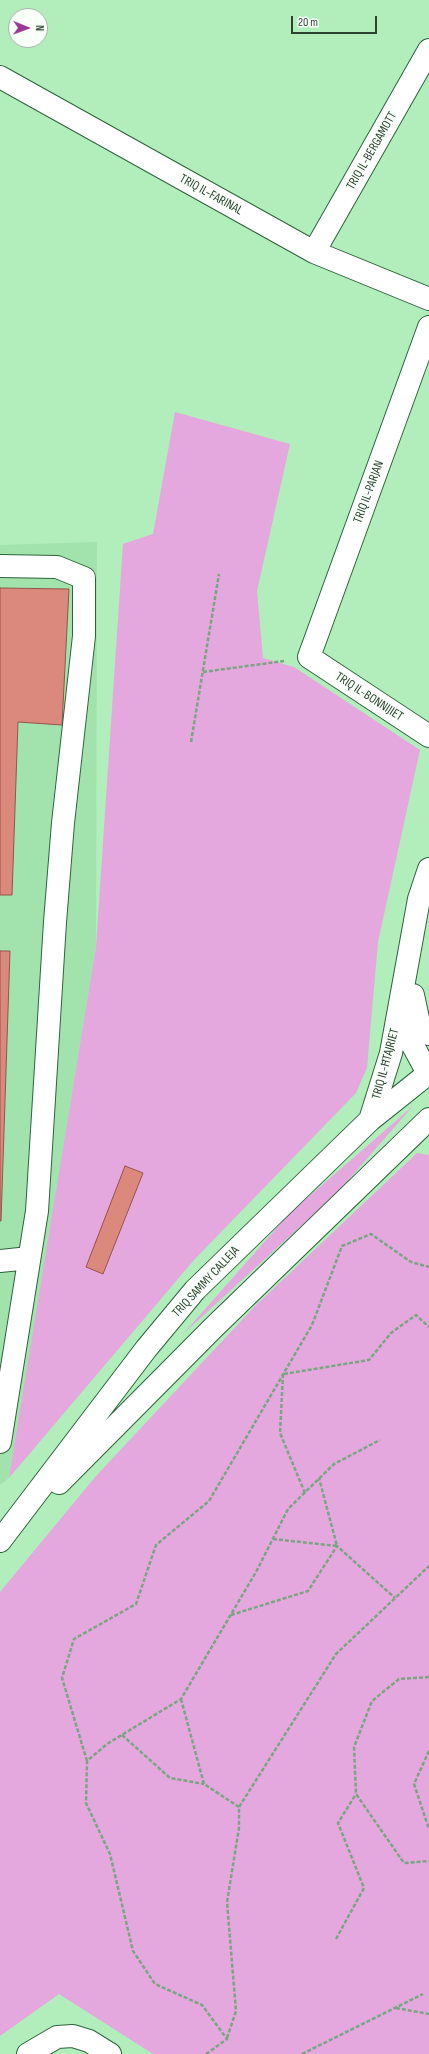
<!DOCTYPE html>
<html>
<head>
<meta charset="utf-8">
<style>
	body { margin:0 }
	#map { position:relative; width:429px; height:2054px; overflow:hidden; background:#b2edbc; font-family:"Sofia Sans Condensed",sans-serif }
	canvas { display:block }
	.north { position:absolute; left:8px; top:8px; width:40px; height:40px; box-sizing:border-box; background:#f9fff9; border:1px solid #a7b4a9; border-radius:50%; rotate:91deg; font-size:11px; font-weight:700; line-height:16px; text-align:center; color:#2c4330 }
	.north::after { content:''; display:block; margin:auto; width:14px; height:18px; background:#9d3699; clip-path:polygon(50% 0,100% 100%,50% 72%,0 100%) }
	.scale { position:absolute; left:291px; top:16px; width:86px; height:18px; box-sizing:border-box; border:2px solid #2c4330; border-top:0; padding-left:5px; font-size:12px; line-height:14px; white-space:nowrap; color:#2c4330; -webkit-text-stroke:3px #f9fff9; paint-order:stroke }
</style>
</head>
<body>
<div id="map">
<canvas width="429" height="2054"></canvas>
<div class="north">N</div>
<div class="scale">20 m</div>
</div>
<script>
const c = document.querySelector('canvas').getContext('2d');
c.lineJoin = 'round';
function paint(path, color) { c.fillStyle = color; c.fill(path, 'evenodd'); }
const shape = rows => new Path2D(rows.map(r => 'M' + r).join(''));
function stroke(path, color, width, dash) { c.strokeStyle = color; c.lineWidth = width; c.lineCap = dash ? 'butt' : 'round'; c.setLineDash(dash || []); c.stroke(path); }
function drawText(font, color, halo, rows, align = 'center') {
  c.font = font + ' "Sofia Sans Condensed",sans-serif'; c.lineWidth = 3; c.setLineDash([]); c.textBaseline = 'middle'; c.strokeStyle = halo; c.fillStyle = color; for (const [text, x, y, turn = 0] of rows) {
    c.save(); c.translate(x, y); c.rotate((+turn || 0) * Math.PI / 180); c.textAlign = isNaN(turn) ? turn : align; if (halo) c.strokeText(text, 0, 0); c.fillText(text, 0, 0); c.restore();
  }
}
paint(shape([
	[97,542,96,947,36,1328,9,1478,0,1485,0,545]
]), '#a2e3ad');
paint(shape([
	[175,412,290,444,257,591,263,658,294,667,420,750,378,942,367,1068,356,1093,194,1260,9,1478,96,947,123,544,153,534],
	[413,1106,337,1193,183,1334,290,1213],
	[417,1153,429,1155,429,2054,153,2054,59,1994,0,2036,0,1592,96,1476,255,1306]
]), '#e4a8df');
const building = shape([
	[0,588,69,589,62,725,18,722,12,895,0,895,0,588],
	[0,951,10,951,1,1221,0,1221,0,951],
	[125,1166,143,1173,103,1274,86,1267,125,1166]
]);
paint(building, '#da897c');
stroke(building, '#95544a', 1);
const minor = shape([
	[0,77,314,252,429,299],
	[314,252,429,50],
	[429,327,309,657,429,736],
	[0,566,57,567,84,578,84,636,63,823,55,922,37,1211,0,1442],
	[413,995,419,1023,429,1034],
	[401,1011,406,1033,429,1075],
	[370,1120,391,1053,419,899,429,869],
	[0,1261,29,1258],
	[59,1483,213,1328,429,1119],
	[0,1541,146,1349,195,1290,370,1120,429,1073],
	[28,2054,57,2037,73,2036,89,2041,110,2054]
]);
stroke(minor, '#2d643b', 24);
stroke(shape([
	[203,672,284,661],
	[191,742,219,574],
	[283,1374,280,1433,305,1493],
	[284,1374,369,1360,391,1333,416,1315,429,1327],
	[273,1539,337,1546,319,1478],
	[231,1615,308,1591,337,1546,395,1598],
	[429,1677,399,1679,372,1701,354,1747,356,1794,404,1863,429,1861],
	[181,1699,204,1784,239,1807],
	[122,1735,170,1778,204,1784],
	[429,1751,414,1784,429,1829],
	[87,1761,62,1678,74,1639,136,1604,156,1545,209,1501,312,1325,342,1246,371,1234,411,1262,429,1267],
	[336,1939,364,1888,338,1823,356,1794],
	[396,2008,429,2014],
	[227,2038,236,2011,227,1902,239,1828,239,1807,336,1654,429,1566],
	[206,2054,227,2039,202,2005,155,1984,133,1951,110,1854,86,1803,87,1761,107,1744,181,1699,256,1572,288,1509,334,1464,380,1440],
	[302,2054,423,1994]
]), '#79a581', 2.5, [4, 2]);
stroke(minor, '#fff', 22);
drawText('13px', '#2c4330', '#f9fff9', [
	["TRIQ IL-BERGAMOTT",372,151,-60],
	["TRIQ IL-FARINAL",211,195,29],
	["TRIQ IL-PARJAN",369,492,-70],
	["TRIQ IL-BONNIJIET",369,697,33],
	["TRIQ IL-ĦTAJRIET",386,1064,-75],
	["TRIQ SAMMY CALLEJA",206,1282,-47]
]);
</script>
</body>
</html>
